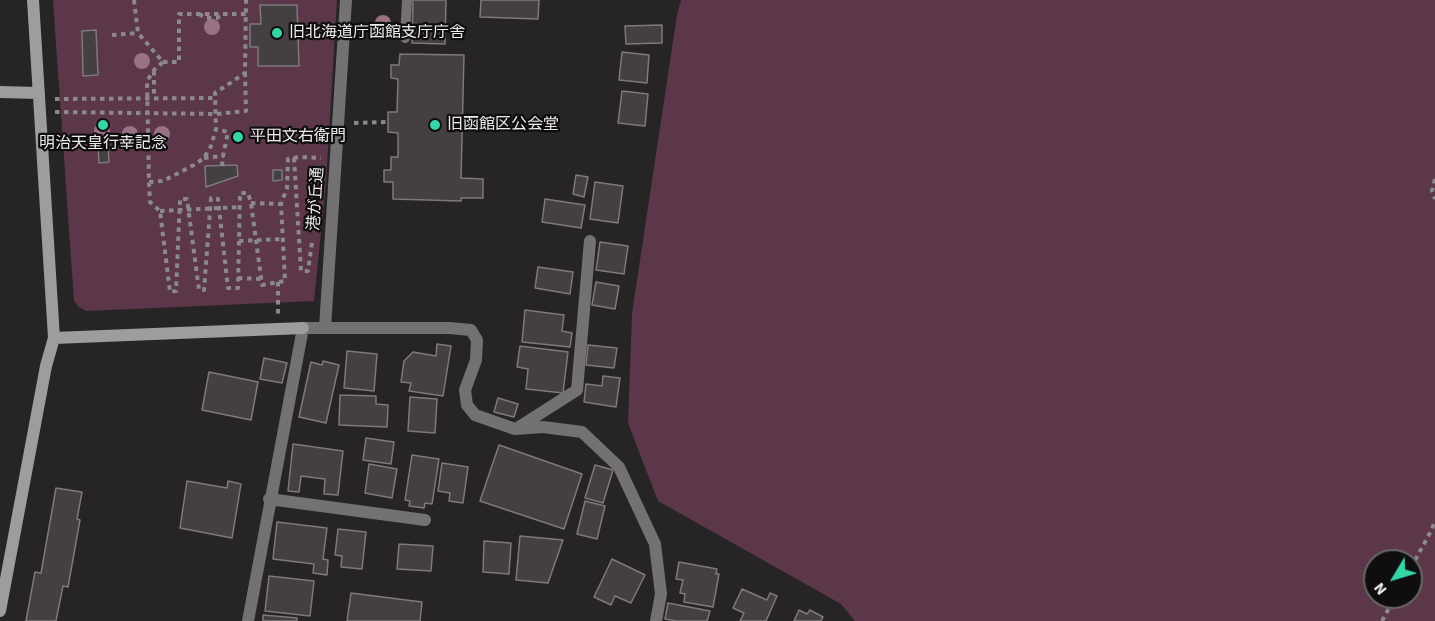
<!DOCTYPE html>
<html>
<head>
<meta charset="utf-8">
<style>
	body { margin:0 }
	#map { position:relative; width:1435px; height:621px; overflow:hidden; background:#272425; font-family:"Source Sans 3",sans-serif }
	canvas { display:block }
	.north { position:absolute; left:1363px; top:549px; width:60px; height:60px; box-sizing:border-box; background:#0f0d0e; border:2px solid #686566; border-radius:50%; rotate:232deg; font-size:16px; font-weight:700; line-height:24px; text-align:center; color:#edeaeb }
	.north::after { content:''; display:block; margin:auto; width:21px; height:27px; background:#36d4a7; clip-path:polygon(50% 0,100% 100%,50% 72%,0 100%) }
</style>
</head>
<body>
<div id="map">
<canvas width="1435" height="621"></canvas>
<div class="north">N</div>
</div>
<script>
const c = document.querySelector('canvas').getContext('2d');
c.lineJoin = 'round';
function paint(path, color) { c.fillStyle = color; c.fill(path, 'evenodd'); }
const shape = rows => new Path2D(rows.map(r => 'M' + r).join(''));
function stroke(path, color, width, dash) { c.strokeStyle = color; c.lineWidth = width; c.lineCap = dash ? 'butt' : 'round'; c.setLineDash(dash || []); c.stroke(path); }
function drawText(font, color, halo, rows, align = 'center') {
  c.font = font + ' "Source Sans 3","Noto Sans JP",sans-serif'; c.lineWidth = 4.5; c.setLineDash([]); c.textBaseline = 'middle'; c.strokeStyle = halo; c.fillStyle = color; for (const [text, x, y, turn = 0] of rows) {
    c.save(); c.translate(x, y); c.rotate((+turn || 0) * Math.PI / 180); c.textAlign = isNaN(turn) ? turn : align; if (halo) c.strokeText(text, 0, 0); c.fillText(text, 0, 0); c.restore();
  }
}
paint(shape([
	[53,0,337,0,326,182,314,301,86,311,79,307,74,301],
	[681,0,1435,0,1435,621,855,621,841,604,658,501,628,423,632,313,677,15],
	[1375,561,1411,561,1411,597,1375,597]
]), '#5b3749');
const building = shape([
	[413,0,446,0,445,44,412,43,413,0],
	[481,0,539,0,538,19,480,17,481,0],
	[260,5,297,5,299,66,258,66,258,47,250,47,250,24,261,24,260,5],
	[662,25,662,43,626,44,625,26,662,25],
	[96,30,98,75,83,76,82,31,96,30],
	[622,52,649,55,647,83,619,80,622,52],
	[400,54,464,55,461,178,483,179,483,198,461,198,461,201,393,199,393,182,384,182,384,170,391,170,391,157,398,157,398,133,388,132,388,112,397,112,398,79,391,78,391,65,399,65,400,54],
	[622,91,648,94,645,126,618,123,622,91],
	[108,144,109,162,99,163,98,145,108,144],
	[237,165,238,176,206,187,205,166,237,165],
	[273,170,282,170,282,180,273,181,273,170],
	[576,175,588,177,584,197,573,194,576,175],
	[595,182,623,186,618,223,590,219,595,182],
	[545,199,585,205,581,228,542,222,545,199],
	[600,242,628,246,624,274,596,270,600,242],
	[538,267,573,272,570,294,535,288,538,267],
	[596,282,619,286,615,309,592,305,596,282],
	[525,310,564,315,562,331,572,333,570,347,522,342,525,310],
	[437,344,451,346,443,396,409,391,411,383,401,382,404,361,413,352,436,356,437,344],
	[588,345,617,348,614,368,586,365,588,345],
	[520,346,568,352,563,393,526,389,528,369,517,367,520,346],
	[347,351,377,354,374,391,344,388,347,351],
	[264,358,287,363,282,383,260,379,264,358],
	[323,361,339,365,326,423,299,417,311,362,322,365,323,361],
	[209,372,258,382,251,420,202,410,209,372],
	[603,376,620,378,616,407,584,402,586,384,602,386,603,376],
	[340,395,376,396,376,404,388,405,387,427,339,425,340,395],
	[410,397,437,399,435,433,408,431,410,397],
	[498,398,518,404,514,417,494,412,498,398],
	[366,438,394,442,391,464,363,460,366,438],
	[293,444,343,451,338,495,324,494,325,479,301,476,299,492,288,491,293,444],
	[499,445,582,474,564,529,480,501,499,445],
	[412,455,439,459,432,504,425,503,424,508,409,506,410,501,405,500,412,455],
	[442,463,468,467,463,503,449,501,450,493,438,491,442,463],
	[369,464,397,469,392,498,365,493,369,464],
	[595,465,613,470,603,503,585,498,595,465],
	[187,481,227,488,228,481,241,484,232,538,180,528,187,481],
	[56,488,82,492,77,519,80,520,68,587,63,586,56,621,26,621,35,572,41,573,56,488],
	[585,501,605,506,597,539,577,534,585,501],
	[277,522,327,528,323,559,328,560,327,575,313,573,314,564,273,559,277,522],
	[338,529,366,532,362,569,341,567,342,556,335,555,338,529],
	[520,536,563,540,548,583,516,580,520,536],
	[484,541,511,543,509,574,483,572,484,541],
	[399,544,433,546,431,571,397,569,399,544],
	[612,559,645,575,631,603,615,596,611,605,594,597,612,559],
	[679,562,717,569,716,574,719,574,713,607,684,602,685,594,680,593,683,580,676,579,679,562],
	[269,576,314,581,310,616,265,611,269,576],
	[742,589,767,600,770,593,777,596,766,621,740,621,744,613,733,608,742,589],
	[351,593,422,602,420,621,347,621,351,593],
	[668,603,710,611,707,621,676,621,665,619,668,603],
	[799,610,807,614,810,610,823,617,821,621,794,621,799,610],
	[263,615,297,618,297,621,263,621,263,615]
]);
paint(building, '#443f41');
stroke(building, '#7e797b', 1.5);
stroke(shape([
	[134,0,138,33,163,62,154,70,147,81,149,182,150,202,160,211,170,292,176,291,180,199,187,199,199,290,204,290,211,198,218,199,228,288,238,288,240,193,248,193,251,203,262,285,285,281,281,204,287,188,288,159,299,157,321,158],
	[199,14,206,18,217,18,223,15],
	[112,35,138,33],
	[163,62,179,62,179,14,246,14],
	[154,71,154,98],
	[55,99,215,98],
	[55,112,216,114,246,111,245,73],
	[354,123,388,122],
	[204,158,223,156,228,132,216,129],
	[294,158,301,271,308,271,312,242],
	[222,166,223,156],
	[1435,179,1432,191,1435,199],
	[149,182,163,181,194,165,204,158,211,146,216,129,215,93,245,73,246,0],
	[251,203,281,204],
	[160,211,240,207],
	[239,241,283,239],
	[238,278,261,279],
	[278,282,278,315],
	[1411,568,1432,529,1435,520],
	[1382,621,1395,597]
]), '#8c898a', 4, [4.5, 4.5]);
stroke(shape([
	[405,38,407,0]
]), '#737172', 10);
stroke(shape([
	[325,328,346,0],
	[519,427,577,390,590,241],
	[269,499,425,520],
	[248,621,303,328,449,328,471,330,477,340,476,360,465,390,467,405,475,415,515,429,543,427,582,432,619,467,655,544,661,594,656,621]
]), '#737172', 12);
stroke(shape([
	[33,0,54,338,303,328],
	[0,92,39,93],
	[0,611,46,366,54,338]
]), '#9f9c9e', 12);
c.fillStyle = '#9a7285';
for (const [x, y] of [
	[383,23],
	[212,27],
	[142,61],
	[102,131],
	[130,134],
	[162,134]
]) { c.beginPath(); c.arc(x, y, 8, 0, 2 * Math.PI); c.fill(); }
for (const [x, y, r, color] of [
	[277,33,6,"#36d4a7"],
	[103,125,6,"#36d4a7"],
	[435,125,6,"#36d4a7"],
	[238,137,6,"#36d4a7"]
]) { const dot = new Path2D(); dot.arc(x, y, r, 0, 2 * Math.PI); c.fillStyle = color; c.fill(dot); stroke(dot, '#0f0d0e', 2); }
drawText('16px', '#edeaeb', '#0f0d0e', [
	["旧北海道庁函館支庁庁舎",289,33],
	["旧函館区公会堂",447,125],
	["平田文右衛門",250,137],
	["明治天皇行幸記念",103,144,"center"]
], 'left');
drawText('16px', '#edeaeb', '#0f0d0e', [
	["港が丘通",317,199,-86]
]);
</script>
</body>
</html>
